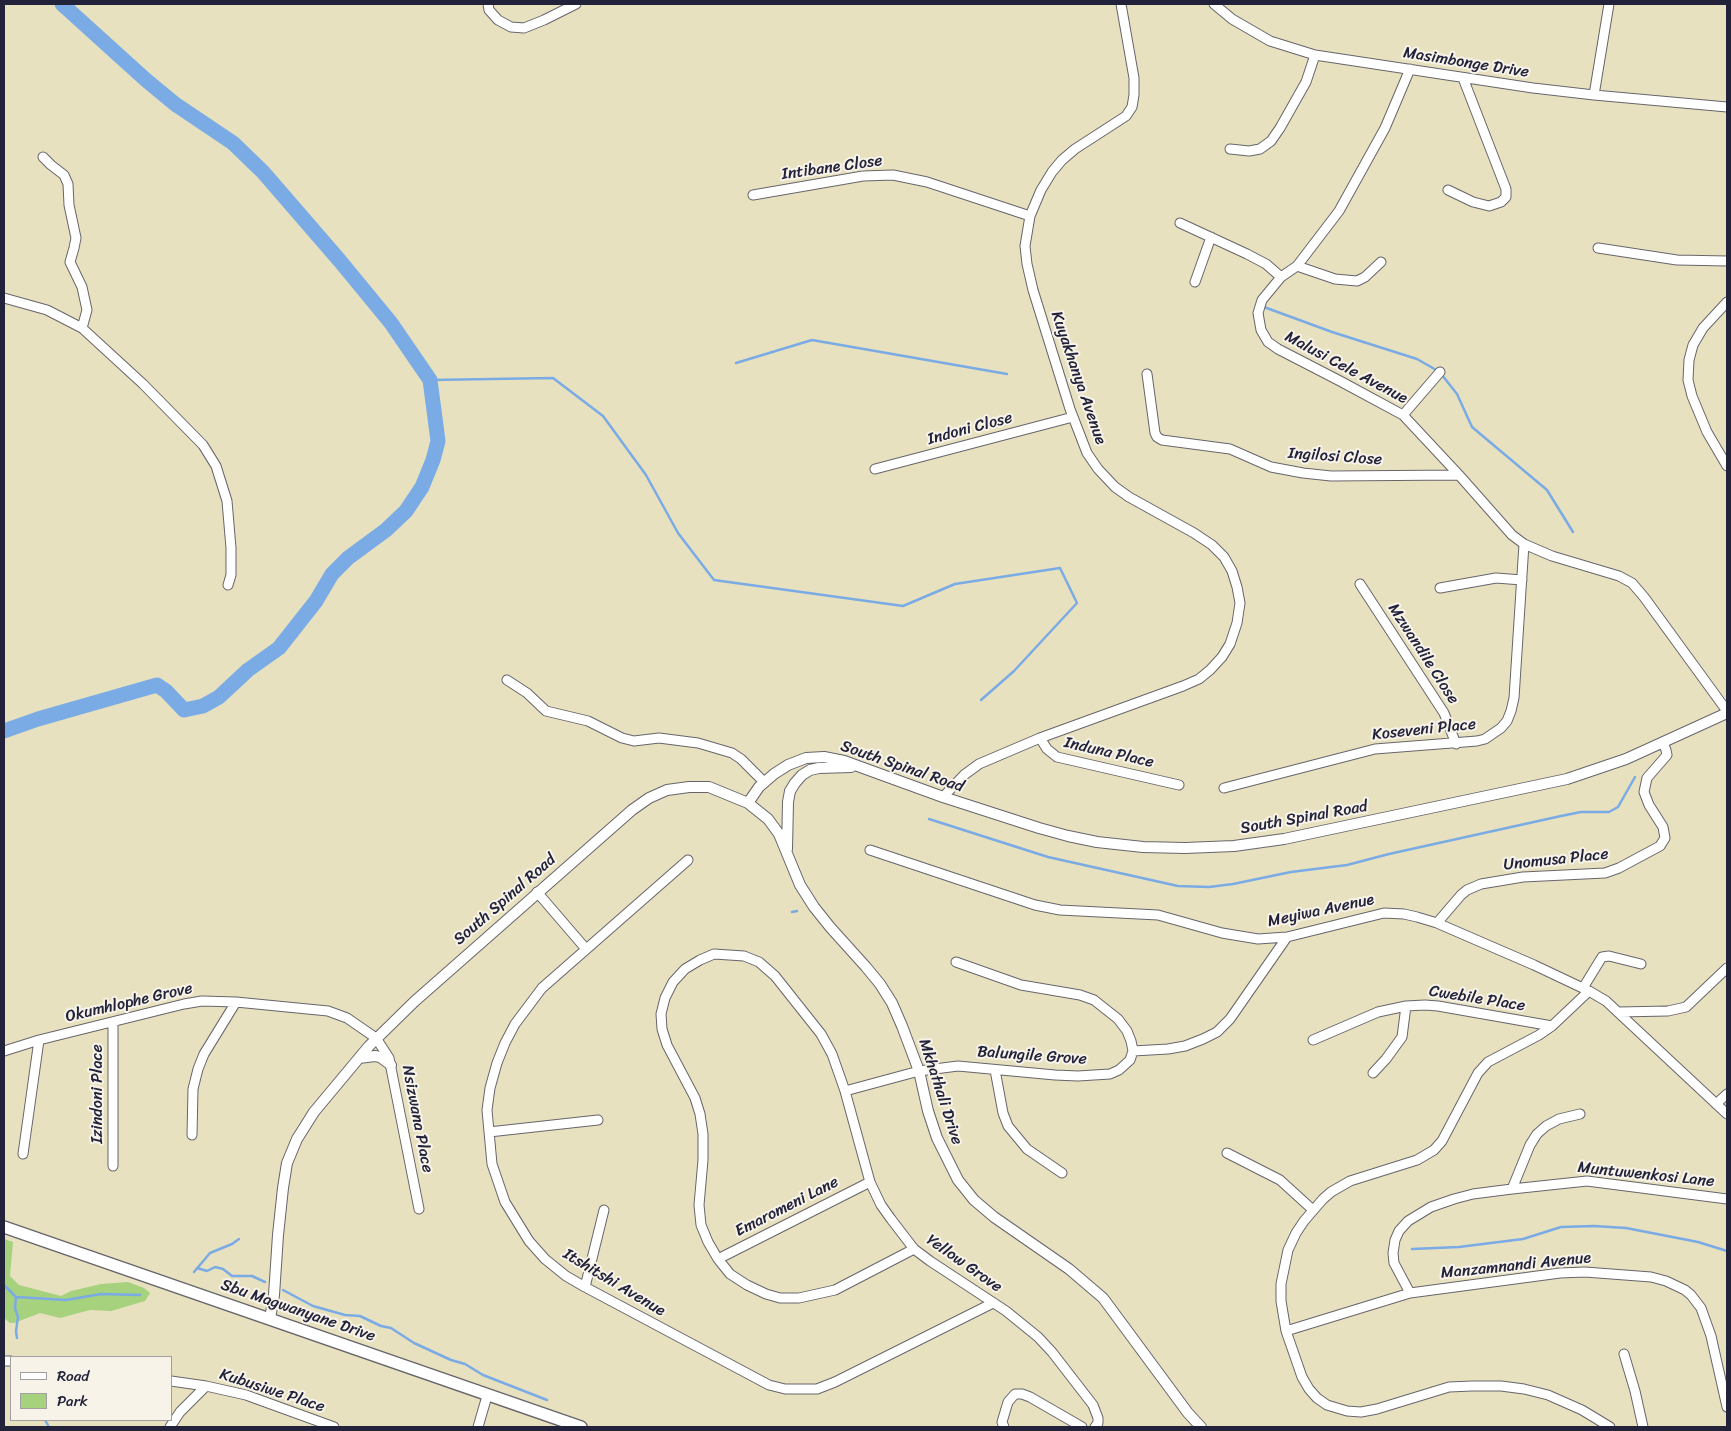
<!DOCTYPE html>
<html>
<head>
<meta charset="utf-8">
<style>
	body { margin:0 }
	#map { position:relative; width:1731px; height:1431px; overflow:hidden; background:#e8e1c0; font-family:Sriracha,sans-serif }
	canvas { display:block }
	.frame { position:absolute; inset:0; border:5px solid #22223b; pointer-events:none }
	.legend { position:absolute; left:10px; top:1356px; width:162px; height:65px; box-sizing:border-box; background:#f7f3e8; border:1px solid #a29fa3; margin:0; padding:6px 9px; list-style:none; font-size:15px; color:#22223b }
	.legend li { display:flex; align-items:center; gap:10px; height:25px }
	.legend b { width:25px; border:1px solid #a29fa3 }
</style>
</head>
<body>
<div id="map">
<canvas width="1731" height="1431"></canvas>
<div class="frame"></div>
<ul class="legend">
<li><b style="height:6px;background:#fff"></b>Road</li>
<li><b style="height:14px;background:#a6d17d"></b>Park</li>
</ul>
</div>
<script>
const c = document.querySelector('canvas').getContext('2d');
c.lineJoin = 'round';
function paint(path, color) { c.fillStyle = color; c.fill(path, 'evenodd'); }
const shape = rows => new Path2D(rows.map(r => 'M' + r).join(''));
function stroke(path, color, width, dash) { c.strokeStyle = color; c.lineWidth = width; c.lineCap = dash ? 'butt' : 'round'; c.setLineDash(dash || []); c.stroke(path); }
function drawText(font, color, halo, rows, align = 'center') {
  c.font = font + ' Sriracha,sans-serif'; c.lineWidth = 4; c.setLineDash([]); c.textBaseline = 'middle'; c.strokeStyle = halo; c.fillStyle = color; for (const [text, x, y, turn = 0] of rows) {
    c.save(); c.translate(x, y); c.rotate((+turn || 0) * Math.PI / 180); c.textAlign = isNaN(turn) ? turn : align; if (halo) c.strokeText(text, 0, 0); c.fillText(text, 0, 0); c.restore();
  }
}
paint(shape([
	[4,1239,13,1242,10,1276,19,1285,61,1296,71,1291,101,1284,128,1282,144,1288,150,1293,145,1301,111,1311,90,1310,60,1318,40,1313,14,1323,10,1323,4,1318]
]), '#a6d17d');
stroke(shape([
	[1264,307,1332,332,1417,359,1438,371],
	[736,363,812,340,1007,374],
	[1442,375,1457,394,1472,427,1547,490,1573,532],
	[430,380,553,378,603,416,646,475,678,533,714,580,903,606,955,584,1060,568,1077,603,1014,671,981,700],
	[929,819,1048,857,1178,886,1209,887,1233,884,1291,872,1347,865,1389,854,1561,816,1581,812,1609,812,1618,807,1635,777],
	[792,912,797,911],
	[1412,1249,1459,1247,1523,1239,1561,1227,1594,1226,1626,1228,1698,1242,1727,1251],
	[197,1268,207,1271,215,1267,223,1269,232,1276,252,1276,265,1282],
	[194,1272,210,1253,232,1244,239,1239],
	[4,1285,16,1297,66,1300,101,1294,140,1295],
	[283,1290,313,1306,345,1315,360,1316,381,1326,391,1328,414,1343,451,1360,465,1364,483,1375,547,1400],
	[16,1297,15,1308,18,1317,16,1331,17,1338],
	[45,1420,49,1427]
]), '#7aabe5', 2.5);
stroke(shape([
	[4,731,38,719,157,685,166,691,184,710,203,706,219,697,248,670,279,648,316,601,332,574,348,558,386,530,406,511,422,487,433,460,438,441,430,380,391,323,340,261,263,172,233,143,175,104,146,80,62,4]
]), '#7aabe5', 15);
const minor = shape([
	[488,4,489,10,498,20,511,27,524,28,544,20,576,4],
	[1214,4,1232,19,1270,41,1315,55,1533,88,1594,95,1727,107],
	[1410,69,1385,128,1339,211,1297,266,1281,277,1262,300,1258,313,1261,330,1268,342,1278,349,1340,381,1403,415,1459,475,1512,535,1524,544,1552,556,1619,576,1632,583,1644,597,1727,711],
	[1594,95,1609,4],
	[1230,149,1249,151,1260,149,1271,141,1280,128,1306,82,1315,55],
	[43,157,51,165,64,175,68,184,69,205,76,238,74,248,70,262,82,287,87,310,82,328],
	[1448,190,1473,202,1489,206,1501,202,1506,197,1506,189,1463,78],
	[753,195,863,176,893,175,927,182,1030,216],
	[1180,223,1247,254,1266,264,1281,277],
	[1598,248,1677,260,1727,261],
	[1297,266,1335,279,1357,281,1365,277,1381,262],
	[1195,282,1211,237],
	[4,298,47,310,82,328,143,384,203,445,216,466,227,501,231,548,231,575,228,585],
	[1727,302,1703,328,1693,345,1689,360,1688,380,1692,396,1707,432,1727,466],
	[1147,374,1155,433,1157,437,1162,440,1230,449,1271,467,1303,473,1331,476,1459,475],
	[1403,415,1440,372],
	[875,469,1073,417],
	[1360,584,1444,713,1456,744],
	[1440,588,1496,578,1522,580],
	[507,680,527,693,546,711,588,721,622,738,634,741,659,738,698,743,732,753,741,759,764,782],
	[1040,738,1047,749,1057,757,1179,785],
	[1224,788,1375,749,1477,741,1485,739,1501,728,1507,721,1511,711,1514,698,1524,544],
	[943,797,964,775,979,764,1040,738,1183,686,1199,679,1210,670,1222,657,1230,644,1237,623,1240,603,1237,587,1232,571,1224,557,1212,545,1194,533,1129,497,1115,487,1098,469,1087,453,1070,409,1033,290,1027,264,1025,246,1030,216,1041,190,1052,172,1062,160,1075,149,1126,116,1132,107,1134,95,1134,78,1121,4],
	[870,850,1035,905,1060,910,1158,915,1222,933,1258,939,1287,937,1384,913,1404,914,1417,917,1437,923,1534,965,1589,991,1606,1001,1727,1114],
	[688,860,542,988,515,1024,505,1043,497,1063,490,1088,487,1110,492,1164,505,1202,529,1241,545,1259,566,1276,585,1287,769,1385,785,1389,817,1389,835,1382,993,1303],
	[537,892,586,949],
	[1437,923,1461,895,1467,890,1481,884,1523,877,1605,873,1619,868,1660,846,1665,838,1663,827,1649,805,1644,792,1647,778,1667,755,1666,750,1663,743],
	[956,962,1021,985,1080,995,1094,1000,1118,1019,1127,1031,1131,1041,1133,1051,1130,1060,1119,1070,1110,1074,1078,1076,1055,1075,958,1066,919,1071,845,1091,870,1182,881,1205,891,1219,914,1249,930,1261,1006,1311,1038,1337,1052,1352,1093,1405,1098,1418,1098,1423,1095,1427],
	[1583,988,1602,957,1609,956,1641,964],
	[1589,991,1552,1026,1539,1035,1488,1062,1478,1073,1442,1141,1434,1150,1417,1160,1350,1181,1331,1192,1323,1199,1304,1221,1296,1233,1288,1250,1281,1284,1281,1301,1286,1331,1302,1377,1309,1389,1317,1398,1327,1405,1347,1411,1361,1412,1377,1409,1449,1387,1472,1386,1501,1386,1524,1389,1548,1395,1582,1410,1610,1427],
	[1619,1012,1668,1011,1686,1007,1727,968],
	[113,1022,113,1166],
	[1313,1040,1378,1012,1406,1006,1425,1005,1438,1006,1552,1026],
	[4,1051,39,1040,184,1004,202,1001,236,1002,328,1011,347,1018,376,1038,389,1058,419,1209],
	[1133,1051,1168,1049,1185,1046,1203,1039,1217,1032,1230,1019,1287,937],
	[995,1070,1003,1113,1008,1126,1027,1149,1062,1173],
	[1373,1073,1386,1059,1402,1037,1406,1006],
	[845,1091,832,1054,821,1034,775,976,759,962,744,956,714,954,700,960,685,969,673,982,665,998,661,1014,662,1029,667,1045,695,1098,700,1114,703,1134,703,1160,699,1205,701,1225,708,1242,718,1259,730,1274,747,1285,766,1294,780,1298,799,1298,835,1290,914,1249],
	[1716,1104,1727,1094],
	[489,1132,598,1120],
	[192,1135,193,1089,198,1069,204,1054,236,1002],
	[1227,1153,1280,1180,1313,1210],
	[23,1154,39,1040],
	[1512,1189,1530,1145,1537,1134,1546,1126,1559,1119,1580,1114],
	[718,1259,870,1182],
	[585,1287,604,1210],
	[1410,1293,1394,1263,1393,1253,1395,1240,1399,1231,1408,1221,1431,1207,1454,1199,1473,1194,1512,1189,1587,1181,1727,1199],
	[1286,1331,1410,1293,1560,1273,1585,1272,1651,1277,1666,1281,1685,1290,1691,1295,1701,1308,1711,1336,1727,1407],
	[1624,1354,1635,1391,1643,1427],
	[4,1361,11,1361],
	[171,1381,206,1386,246,1395,334,1427],
	[170,1427,180,1412,206,1386],
	[478,1427,487,1396],
	[1004,1427,1002,1422,1008,1402,1015,1394,1022,1394,1030,1397,1082,1427]
]);
const tertiary = shape([
	[748,803,768,819,779,834,800,885,814,907,830,927,866,967,880,984,892,1003,902,1026,919,1071,928,1111,937,1138,958,1180,974,1200,994,1217,1069,1269,1103,1298,1188,1413,1201,1427],
	[787,849,788,802,790,791,795,783,802,775,810,770,819,768,851,767],
	[359,1058,375,1056,380,1057,391,1065],
	[270,1319,274,1295,278,1235,283,1188,287,1163,297,1139,314,1112,369,1046,415,1001,632,810,649,798,667,790,689,787,709,787,748,803,759,787,774,774,788,765,806,758,824,757,844,761,943,797,1039,828,1068,836,1097,842,1143,847,1185,848,1234,846,1284,839,1567,779,1626,759,1727,713]
]);
const secondary = shape([
	[4,1227,581,1427]
]);
stroke(minor, '#67656a', 11);
stroke(tertiary, '#67656a', 12);
stroke(secondary, '#67656a', 14);
stroke(minor, '#fff', 9);
stroke(tertiary, '#fff', 10);
stroke(secondary, '#fff', 11);
drawText('16px', '#22223b', '#f7f3e8', [
	["Masimbonge Drive",1466,63,9],
	["Intibane Close",832,168,-8],
	["Malusi Cele Avenue",1346,368,28],
	["Kuyakhanya Avenue",1078,378,71],
	["Indoni Close",970,429,-15],
	["Ingilosi Close",1335,457,4],
	["Mzwandile Close",1423,654,57],
	["Koseveni Place",1424,730,-6],
	["Induna Place",1109,753,13],
	["South Spinal Road",902,767,19],
	["South Spinal Road",1304,818,-10],
	["Unomusa Place",1556,860,-6],
	["South Spinal Road",505,900,-41],
	["Meyiwa Avenue",1321,911,-12],
	["Cwebile Place",1477,999,9],
	["Okumhlophe Grove",129,1003,-13],
	["Balungile Grove",1032,1056,4],
	["Mkhathali Drive",940,1092,72],
	["Izindoni Place",98,1094,-90],
	["Nsizwana Place",417,1119,79],
	["Muntuwenkosi Lane",1646,1175,6],
	["Emaromeni Lane",787,1207,-27],
	["Yellow Grove",964,1264,35],
	["Manzamnandi Avenue",1516,1266,-6],
	["Itshitshi Avenue",614,1283,31],
	["Sbu Magwanyane Drive",298,1311,19],
	["Kubusiwe Place",272,1391,18]
]);
</script>
</body>
</html>
